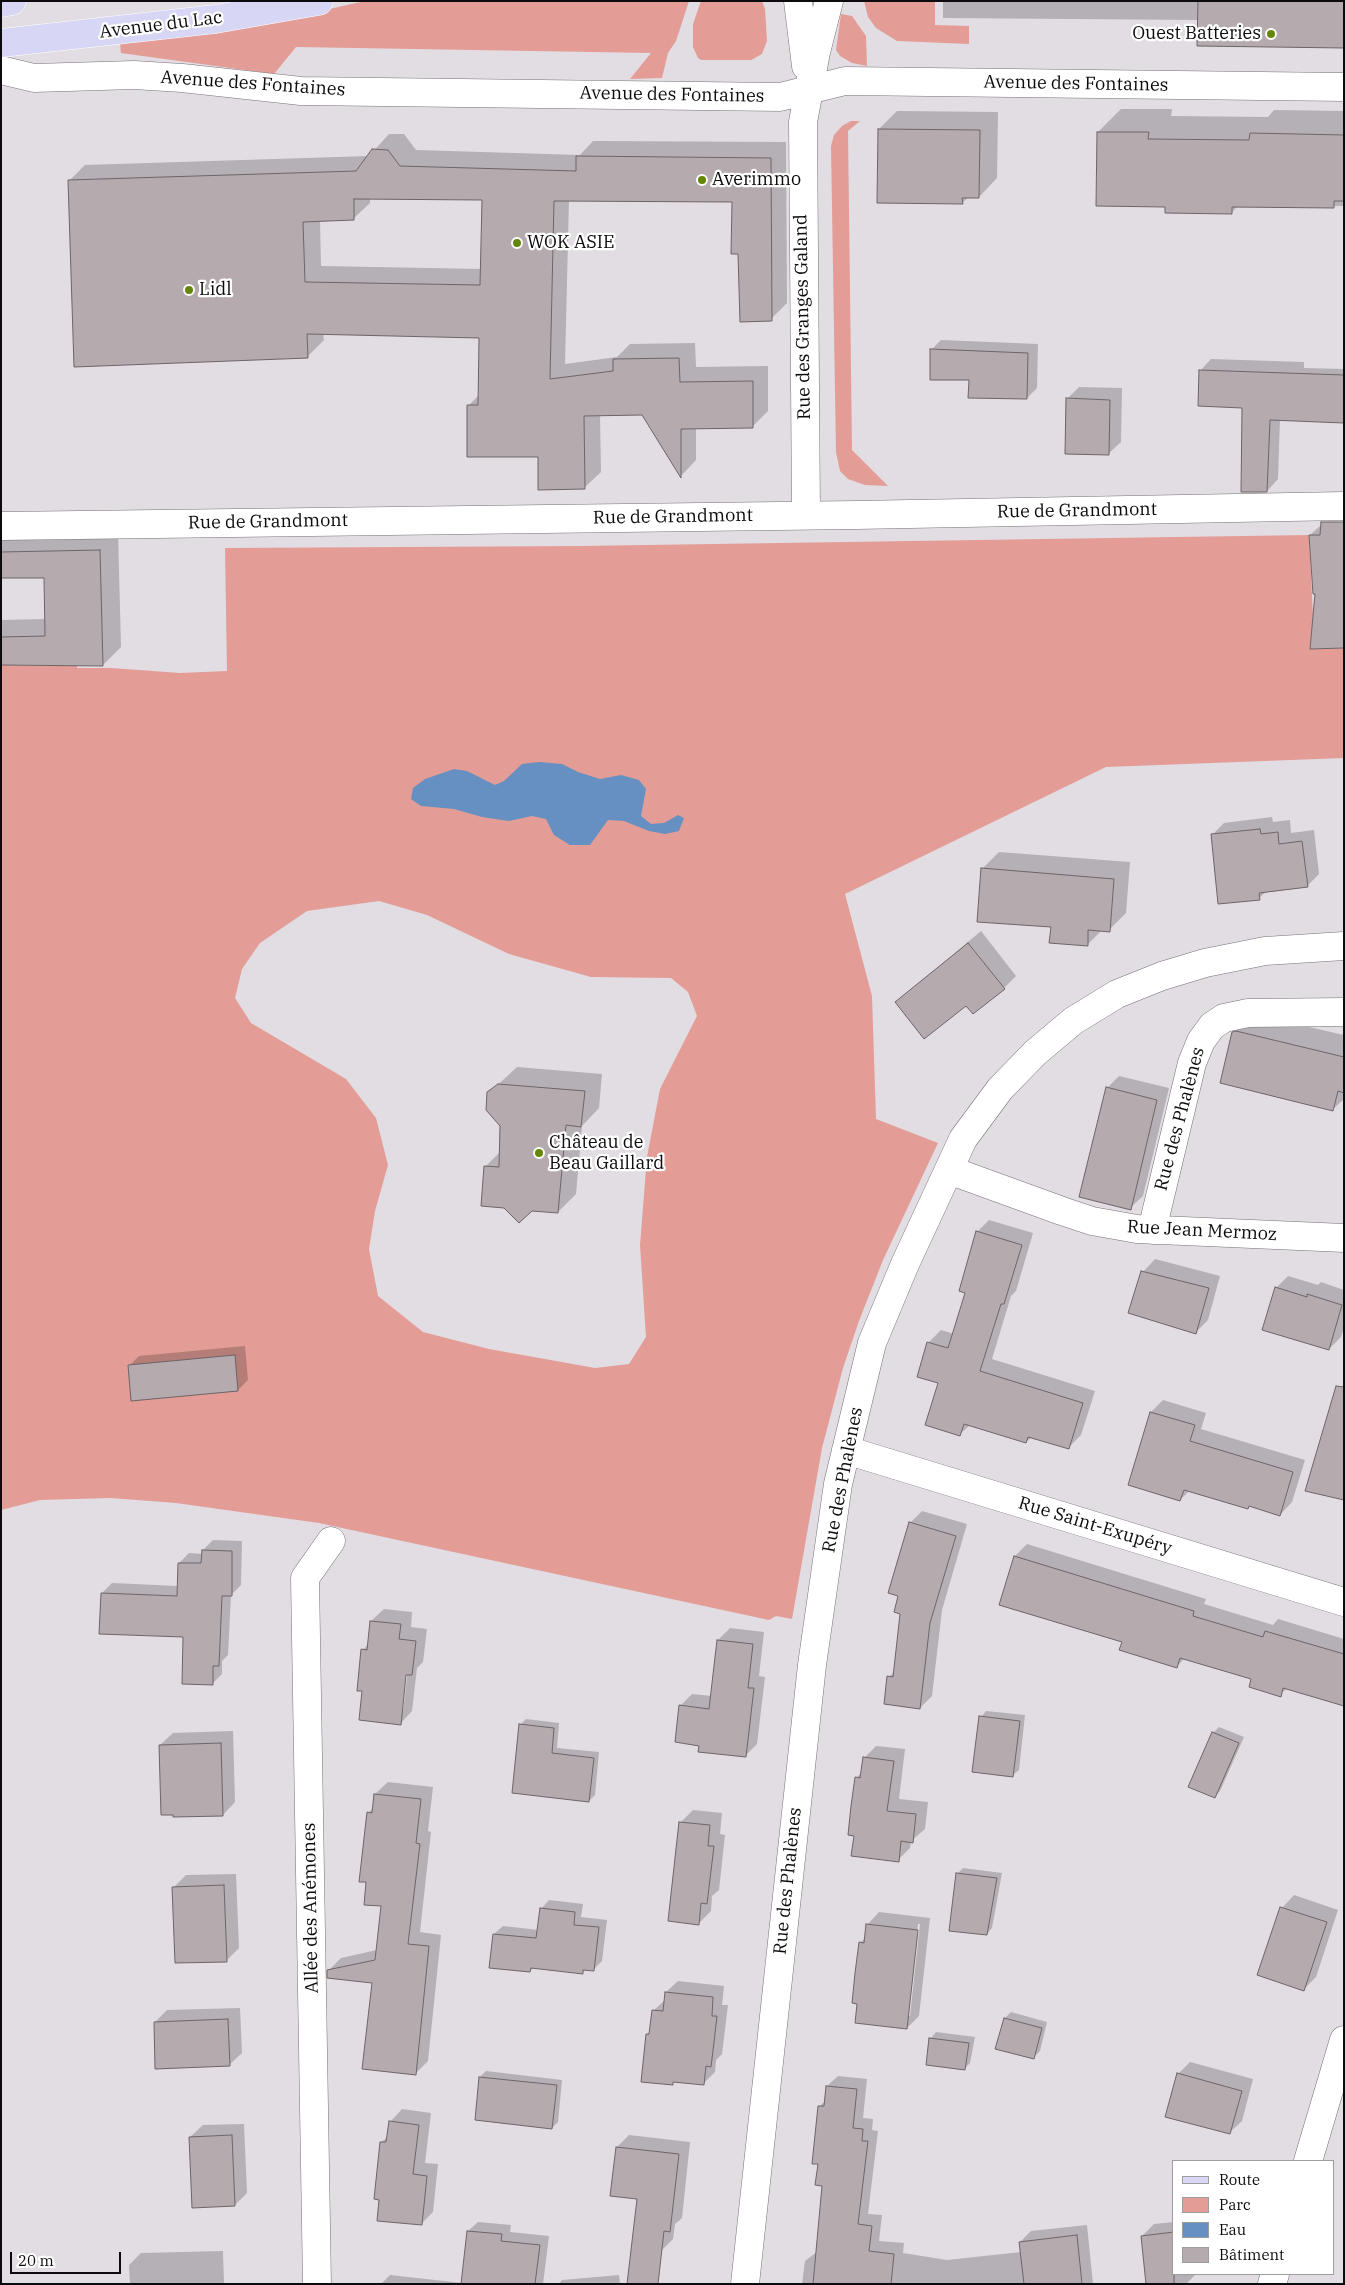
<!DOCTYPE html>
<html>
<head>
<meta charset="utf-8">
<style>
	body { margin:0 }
	#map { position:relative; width:1345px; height:2285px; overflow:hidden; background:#e2dce3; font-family:"IBM Plex Serif",serif }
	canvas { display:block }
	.frame { position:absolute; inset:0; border:2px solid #0c0a0d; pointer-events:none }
	.legend { position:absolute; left:1172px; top:2160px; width:162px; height:115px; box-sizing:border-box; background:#fff; border:1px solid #9e9d9e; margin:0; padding:6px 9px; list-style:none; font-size:15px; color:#0c0a0d }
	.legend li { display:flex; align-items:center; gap:10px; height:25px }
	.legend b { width:25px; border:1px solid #9e9d9e }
	.scale { position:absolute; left:10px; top:2252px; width:111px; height:22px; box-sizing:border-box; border:2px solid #0c0a0d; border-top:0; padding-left:6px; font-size:15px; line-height:18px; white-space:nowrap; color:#0c0a0d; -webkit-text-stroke:4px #fff; paint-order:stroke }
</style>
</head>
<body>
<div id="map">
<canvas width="1345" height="2285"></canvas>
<div class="frame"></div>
<ul class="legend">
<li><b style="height:6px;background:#d7d6f4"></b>Route</li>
<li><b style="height:14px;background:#e39d96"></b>Parc</li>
<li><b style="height:14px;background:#6590c1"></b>Eau</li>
<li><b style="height:14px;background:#b5abaf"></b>Bâtiment</li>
</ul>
<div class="scale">20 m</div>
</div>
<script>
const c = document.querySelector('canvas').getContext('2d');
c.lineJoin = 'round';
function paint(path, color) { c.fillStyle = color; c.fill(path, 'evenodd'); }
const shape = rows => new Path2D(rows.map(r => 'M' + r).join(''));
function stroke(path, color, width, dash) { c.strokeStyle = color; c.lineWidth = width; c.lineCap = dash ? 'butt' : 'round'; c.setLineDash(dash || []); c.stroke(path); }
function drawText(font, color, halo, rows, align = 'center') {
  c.font = font + ' "IBM Plex Serif",serif'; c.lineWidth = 4.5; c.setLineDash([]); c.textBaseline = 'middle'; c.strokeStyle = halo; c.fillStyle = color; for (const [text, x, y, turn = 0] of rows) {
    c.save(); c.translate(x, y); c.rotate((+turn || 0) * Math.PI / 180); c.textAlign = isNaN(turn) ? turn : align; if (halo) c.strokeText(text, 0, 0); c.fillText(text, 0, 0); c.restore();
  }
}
paint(shape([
	[365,1,689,1,676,41,668,53,662,78,630,79,651,53,296,47,274,74,121,53,120,43,298,16],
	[701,1,762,1,765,9,767,41,762,54,751,60,701,60,698,58,693,47,693,24],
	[864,1,935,1,935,25,969,26,969,44,897,41,876,28,868,17],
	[841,14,852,16,866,36,867,66,852,63,840,56,836,50],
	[860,121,848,131,852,450,888,486,865,485,848,479,840,471,836,452,831,146,834,135,842,126,851,121],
	[1309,535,1313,615,1310,649,1344,648,1344,758,1106,767,845,894,872,996,876,1119,938,1143,883,1260,859,1321,843,1368,822,1448,792,1619,776,1616,769,1620,319,1523,176,1503,110,1498,40,1500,1,1510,1,665,77,666,77,668,111,668,180,673,227,671,225,548,581,546],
	[379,901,427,915,509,954,591,977,671,978,688,992,697,1016,660,1089,647,1157,640,1245,646,1337,629,1364,595,1368,489,1349,423,1332,378,1296,369,1249,375,1211,388,1165,376,1118,346,1079,251,1023,235,998,242,969,260,943,307,911]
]), '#e39d96');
paint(shape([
	[539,762,562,764,578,772,600,779,621,775,639,780,646,789,641,816,651,824,664,823,678,815,684,818,679,831,665,834,649,831,624,821,608,820,590,845,570,845,554,835,546,819,532,816,509,821,482,817,454,809,421,806,411,799,413,788,425,779,454,769,467,771,495,785,504,781,522,764]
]), '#6590c1');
paint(shape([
	[943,1,1344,1,1199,20,943,18],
	[1121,109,1172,109,1171,116,1268,117,1274,110,1344,111,1344,206,1238,206,1231,213,1166,205,1098,132],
	[897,111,998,112,997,178,979,197,969,197,962,203,879,129],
	[389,134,404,134,416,150,580,155,593,141,786,142,787,303,771,319,740,253,733,201,569,200,565,364,617,357,630,344,695,343,696,367,768,366,768,411,752,427,696,428,696,460,681,476,642,414,600,415,601,472,584,488,468,406,479,395,480,336,323,333,324,340,308,356,69,181,85,165,369,156],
	[370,198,483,199,482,269,321,266,320,220,353,219,370,203],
	[941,340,1038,344,1037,388,1027,398,970,378,931,350],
	[1211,359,1304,362,1304,368,1344,369,1344,422,1280,419,1278,479,1267,491,1243,407,1200,371],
	[1079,387,1122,388,1121,442,1108,454,1067,399],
	[1320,526,1344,526,1316,592,1310,535],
	[118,532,121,647,103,665,1,663,1,620,46,619,45,577,1,576,1,537],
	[1272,817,1273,822,1290,820,1291,833,1314,830,1319,874,1307,886,1267,891,1259,898,1212,835,1224,823],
	[999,852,1130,862,1126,913,1109,930,1102,930,1087,945,1052,926,982,869],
	[981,931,1016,976,1004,988,966,1004,897,1002],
	[1252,1014,1344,1035,1344,1099,1332,1110,1234,1033],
	[517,1067,602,1074,599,1108,582,1126,576,1194,558,1212,485,1167,501,1151,502,1125,489,1093],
	[1119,1076,1169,1088,1143,1196,1130,1208,1107,1088],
	[989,1220,1033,1233,1016,1291,1011,1296,992,1359,1095,1391,1081,1435,1069,1447,1032,1437,1026,1442,970,1425,960,1434,939,1382,919,1376,929,1342,941,1330,954,1334,967,1292,977,1232],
	[1155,1259,1220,1276,1208,1320,1195,1333,1143,1272],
	[1288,1276,1318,1285,1321,1282,1344,1290,1344,1327,1341,1337,1329,1349,1276,1288],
	[245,1346,248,1380,238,1390,129,1366,139,1356],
	[1163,1400,1206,1413,1201,1429,1305,1460,1292,1502,1280,1515,1250,1505,1247,1508,1190,1490,1180,1500,1130,1485,1151,1412],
	[922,1511,967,1524,942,1610,932,1696,920,1708,889,1677,895,1671,902,1613,900,1595,910,1523],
	[213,1540,242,1541,241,1585,231,1595,228,1655,222,1661,222,1674,212,1684,185,1636,102,1593,112,1583,178,1586,179,1563,189,1553,203,1554,203,1550],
	[1027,1544,1206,1599,1204,1604,1273,1625,1278,1619,1344,1639,1344,1705,1287,1688,1280,1695,1253,1678,1185,1658,1177,1666,1123,1641,1015,1556],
	[384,1609,412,1612,411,1627,427,1629,423,1662,417,1668,412,1711,400,1724,363,1650,369,1643,371,1621],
	[406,1669,408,1669,403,1712,401,1712],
	[730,1628,764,1632,759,1676,765,1677,757,1744,745,1756,680,1706,692,1694,712,1696,718,1640],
	[986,1711,1025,1715,1019,1770,1013,1775,981,1717],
	[526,1719,559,1723,557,1748,599,1752,595,1795,589,1801,520,1725],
	[1219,1727,1244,1737,1220,1791,1214,1797,1213,1733],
	[233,1731,235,1802,223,1815,160,1745,173,1733],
	[876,1746,905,1749,899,1799,928,1802,925,1829,911,1841,910,1848,898,1860,855,1835,856,1778,862,1772,864,1758],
	[388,1782,433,1787,428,1831,431,1832,420,1932,441,1935,428,2061,416,2073,373,1982,329,1970,341,1958,377,1950,383,1905,368,1813,374,1807,375,1794],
	[693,1810,722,1813,720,1834,725,1835,719,1890,712,1896,711,1911,699,1923,681,1822],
	[963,1868,1002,1873,992,1928,987,1934,957,1874],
	[236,1874,239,1948,227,1960,174,1887,186,1875],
	[1294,1895,1338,1910,1316,1977,1304,1989,1282,1908],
	[549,1900,583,1904,581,1917,607,1920,602,1961,594,1969,586,1969,582,1973,534,1967,530,1971,494,1934,503,1926,539,1930,541,1909],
	[879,1912,930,1918,919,2016,907,2028,860,1943,866,1937,867,1925],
	[918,1924,920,1924,910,2016,907,2016],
	[678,1981,724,1986,722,2005,728,2005,722,2054,716,2060,715,2072,703,2084,675,2081,672,2083,647,2035,651,2031,653,2011,666,1999,666,1992],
	[240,2008,242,2053,229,2065,155,2022,167,2010],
	[1011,2012,1047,2022,1040,2051,1034,2057,1005,2018],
	[936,2032,975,2037,970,2063,964,2069,927,2064,931,2038],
	[1190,2062,1253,2079,1242,2121,1229,2133,1178,2074],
	[486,2071,562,2080,558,2122,552,2128,480,2077],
	[838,2076,867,2079,863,2118,873,2119,872,2130,878,2131,868,2214,882,2215,879,2241,904,2243,903,2253,947,2260,1021,2252,1020,2242,1031,2231,1087,2225,1093,2284,802,2284,805,2261,818,2251,823,2185,819,2163,819,2107,826,2100,827,2086],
	[402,2109,431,2113,425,2163,438,2164,433,2212,421,2224,382,2142,388,2136,390,2122],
	[244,2124,247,2193,235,2205,190,2137,203,2125],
	[629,2135,690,2142,682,2218,675,2224,673,2239,661,2251,617,2147],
	[478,2222,511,2225,510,2232,549,2236,543,2284,381,2284,390,2275,462,2283,468,2231],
	[1174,2222,1174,2274,1196,2274,1187,2283,1147,2284,1142,2236,1154,2224],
	[223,2251,224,2284,130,2284,129,2265,141,2253],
	[619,2275,620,2284,559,2284,562,2280]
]), '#0003');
const building = shape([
	[1198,1,1344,1,1344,48,1197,46,1198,1],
	[878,129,980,130,979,198,962,198,963,204,877,203,878,129],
	[1097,132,1149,132,1148,139,1249,140,1250,133,1344,135,1344,201,1334,201,1334,208,1232,207,1232,214,1165,213,1165,207,1096,206,1097,132],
	[372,149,388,150,400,166,576,171,576,156,771,158,772,321,740,322,738,254,731,254,732,202,554,201,550,379,613,371,613,359,679,358,680,382,753,381,753,428,681,429,681,478,642,415,584,416,585,489,538,490,538,457,467,457,467,405,478,405,479,338,307,334,308,358,74,367,68,180,356,171,372,149],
	[354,199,482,200,480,285,305,282,303,222,354,220,354,199],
	[930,349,1028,353,1027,399,968,398,969,380,930,380,930,349],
	[1199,370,1344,375,1344,423,1270,420,1267,492,1241,492,1242,408,1198,406,1199,370],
	[1066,398,1110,400,1109,455,1065,454,1066,398],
	[1321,522,1344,522,1344,648,1310,649,1315,594,1313,594,1309,535,1320,535,1321,522],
	[100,550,103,666,1,665,1,637,45,636,44,578,1,578,1,552,100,550],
	[1260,829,1261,834,1278,832,1279,844,1302,841,1308,887,1259,893,1260,900,1218,904,1211,834,1260,829],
	[981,868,1114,879,1110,932,1088,930,1088,946,1049,943,1051,927,977,922,981,868],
	[968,943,1005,989,973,1014,966,1006,924,1039,895,1002,968,943],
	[1236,1031,1344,1057,1344,1093,1338,1091,1333,1111,1220,1083,1232,1032,1236,1031],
	[498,1084,585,1091,581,1127,566,1125,558,1213,532,1211,519,1223,504,1208,481,1206,484,1166,499,1167,500,1126,486,1110,487,1092,498,1084],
	[1106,1087,1157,1100,1131,1210,1079,1197,1106,1087],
	[976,1231,1022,1245,1004,1304,1001,1304,980,1371,1083,1403,1069,1449,1028,1437,1026,1443,964,1424,960,1436,925,1425,938,1383,917,1377,927,1342,948,1348,965,1293,959,1291,976,1231],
	[1141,1271,1209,1288,1196,1334,1128,1313,1141,1271],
	[1275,1287,1307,1297,1307,1294,1342,1305,1329,1350,1262,1330,1275,1287],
	[235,1355,238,1391,131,1401,128,1365,235,1355],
	[1336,1386,1344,1387,1344,1500,1305,1491,1336,1386],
	[1150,1412,1195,1425,1190,1441,1293,1472,1280,1516,1249,1506,1248,1509,1184,1490,1180,1501,1128,1485,1150,1412],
	[909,1522,956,1536,930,1623,920,1709,884,1704,887,1676,893,1677,900,1614,894,1612,898,1596,888,1593,909,1522],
	[202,1550,232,1551,232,1596,222,1596,219,1666,213,1666,213,1685,182,1684,183,1637,99,1634,101,1593,177,1596,178,1563,201,1563,202,1550],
	[1014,1556,1194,1611,1193,1616,1263,1637,1265,1631,1344,1654,1344,1706,1283,1688,1281,1697,1249,1687,1251,1679,1180,1658,1177,1668,1119,1650,1122,1642,999,1605,1014,1556],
	[370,1621,401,1624,399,1639,416,1641,412,1675,406,1675,401,1725,359,1720,362,1691,357,1691,361,1649,367,1650,370,1621],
	[717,1640,753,1644,748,1688,754,1688,746,1757,698,1752,699,1746,675,1742,679,1705,709,1709,717,1640],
	[979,1716,1020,1721,1013,1777,972,1772,979,1716],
	[519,1724,554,1728,552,1753,594,1758,589,1802,512,1793,519,1724],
	[1212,1732,1239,1743,1215,1798,1188,1787,1212,1732],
	[221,1743,223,1816,173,1817,173,1815,161,1815,159,1745,221,1743],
	[863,1757,894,1761,887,1811,916,1814,913,1843,901,1841,899,1862,851,1856,854,1836,848,1835,851,1806,855,1777,860,1778,863,1757],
	[374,1794,421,1799,416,1843,420,1844,408,1944,429,1946,416,2075,362,2069,372,1983,327,1978,327,1970,375,1960,381,1906,364,1905,366,1882,359,1882,367,1812,372,1813,374,1794],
	[679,1822,710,1825,708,1846,714,1846,707,1904,701,1903,699,1925,668,1921,679,1822],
	[956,1873,997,1878,987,1935,949,1931,956,1873],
	[224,1885,227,1962,175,1963,172,1887,224,1885],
	[1280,1907,1327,1922,1304,1991,1257,1975,1280,1907],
	[540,1908,575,1912,574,1925,599,1927,594,1971,583,1970,583,1974,531,1968,530,1972,489,1968,493,1934,536,1938,540,1908],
	[866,1924,918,1930,907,2029,855,2023,857,2004,852,2003,855,1973,859,1942,864,1943,866,1924],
	[665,1992,713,1997,712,2016,717,2016,714,2042,711,2067,706,2066,704,2085,673,2082,673,2085,641,2082,646,2034,649,2034,652,2010,663,2011,665,1992],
	[1004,2018,1042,2028,1034,2059,995,2049,1004,2018],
	[228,2019,230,2066,155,2069,154,2022,228,2019],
	[929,2038,969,2043,965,2070,926,2065,929,2038],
	[1177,2073,1242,2091,1230,2134,1165,2117,1177,2073],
	[479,2077,557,2085,552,2129,475,2120,479,2077],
	[826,2086,857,2089,853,2128,863,2129,862,2141,868,2141,858,2224,872,2226,869,2251,894,2254,891,2284,813,2284,822,2186,815,2185,818,2164,812,2164,818,2106,824,2106,826,2086],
	[389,2121,419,2125,413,2174,427,2176,422,2225,377,2221,379,2200,374,2199,380,2142,386,2142,389,2121],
	[232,2135,235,2206,192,2208,189,2137,232,2135],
	[616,2147,679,2154,670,2232,664,2231,658,2284,627,2284,637,2199,610,2196,616,2147],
	[467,2231,502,2234,501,2241,540,2245,535,2284,461,2284,467,2231],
	[1174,2232,1174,2284,1146,2284,1141,2236,1174,2232],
	[1077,2235,1082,2284,1024,2284,1019,2242,1077,2235]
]);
paint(building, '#b5abaf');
stroke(building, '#6d6467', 1);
const minor = shape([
	[798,1,806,66],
	[1,70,34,78,134,75,182,78,301,91,780,97,845,81,1344,87],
	[806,515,803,122,816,52,829,1],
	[1,526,856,515,1344,506],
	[949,1170,1062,1211,1092,1221,1137,1229,1344,1238],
	[1152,1230,1192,1063,1201,1041,1212,1026,1224,1018,1248,1013,1344,1012],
	[846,1450,1344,1602],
	[1308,2161,1344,2040],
	[317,2284,305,1578,331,1541],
	[745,2284,812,1665,838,1484,872,1343,905,1264,963,1139,1000,1089,1035,1053,1073,1021,1117,994,1162,976,1205,963,1265,951,1344,946],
	[1272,2284,1275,2274]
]);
const major = shape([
	[1,3,12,1],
	[1,43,216,19,319,1]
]);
stroke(minor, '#767178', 29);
stroke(major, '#fff', 29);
stroke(minor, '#fff', 28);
stroke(major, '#d7d6f4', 28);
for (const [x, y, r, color] of [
	[1271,34,5,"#648707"],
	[702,180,5,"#648707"],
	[517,243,5,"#648707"],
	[189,290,5,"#648707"],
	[539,1153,5,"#648707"]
]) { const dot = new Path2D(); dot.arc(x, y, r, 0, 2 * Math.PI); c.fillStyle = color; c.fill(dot); stroke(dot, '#fff', 2); }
drawText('18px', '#0c0a0d', '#fff', [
	["Avenue du Lac",161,25,-7],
	["Avenue des Fontaines",253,84,4],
	["Avenue des Fontaines",1076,84,1],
	["Avenue des Fontaines",672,95,1],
	["Rue des Granges Galand",803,317,-91],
	["Rue de Grandmont",1077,511,-1],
	["Rue de Grandmont",673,517,-1],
	["Rue de Grandmont",268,522,-1],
	["Rue des Phalènes",1180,1119,-75],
	["Rue Jean Mermoz",1202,1231,3],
	["Rue des Phalènes",843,1480,-79],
	["Rue Saint-Exupéry",1095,1526,17],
	["Rue des Phalènes",788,1881,-84],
	["Allée des Anémones",311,1908,-91]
]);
drawText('18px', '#0c0a0d', '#fff', [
	["Ouest Batteries",1261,34,"right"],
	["Averimmo",712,180],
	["WOK ASIE",527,243],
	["Lidl",199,290],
	["Château de",549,1143],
	["Beau Gaillard",549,1164]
], 'left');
</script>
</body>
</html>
